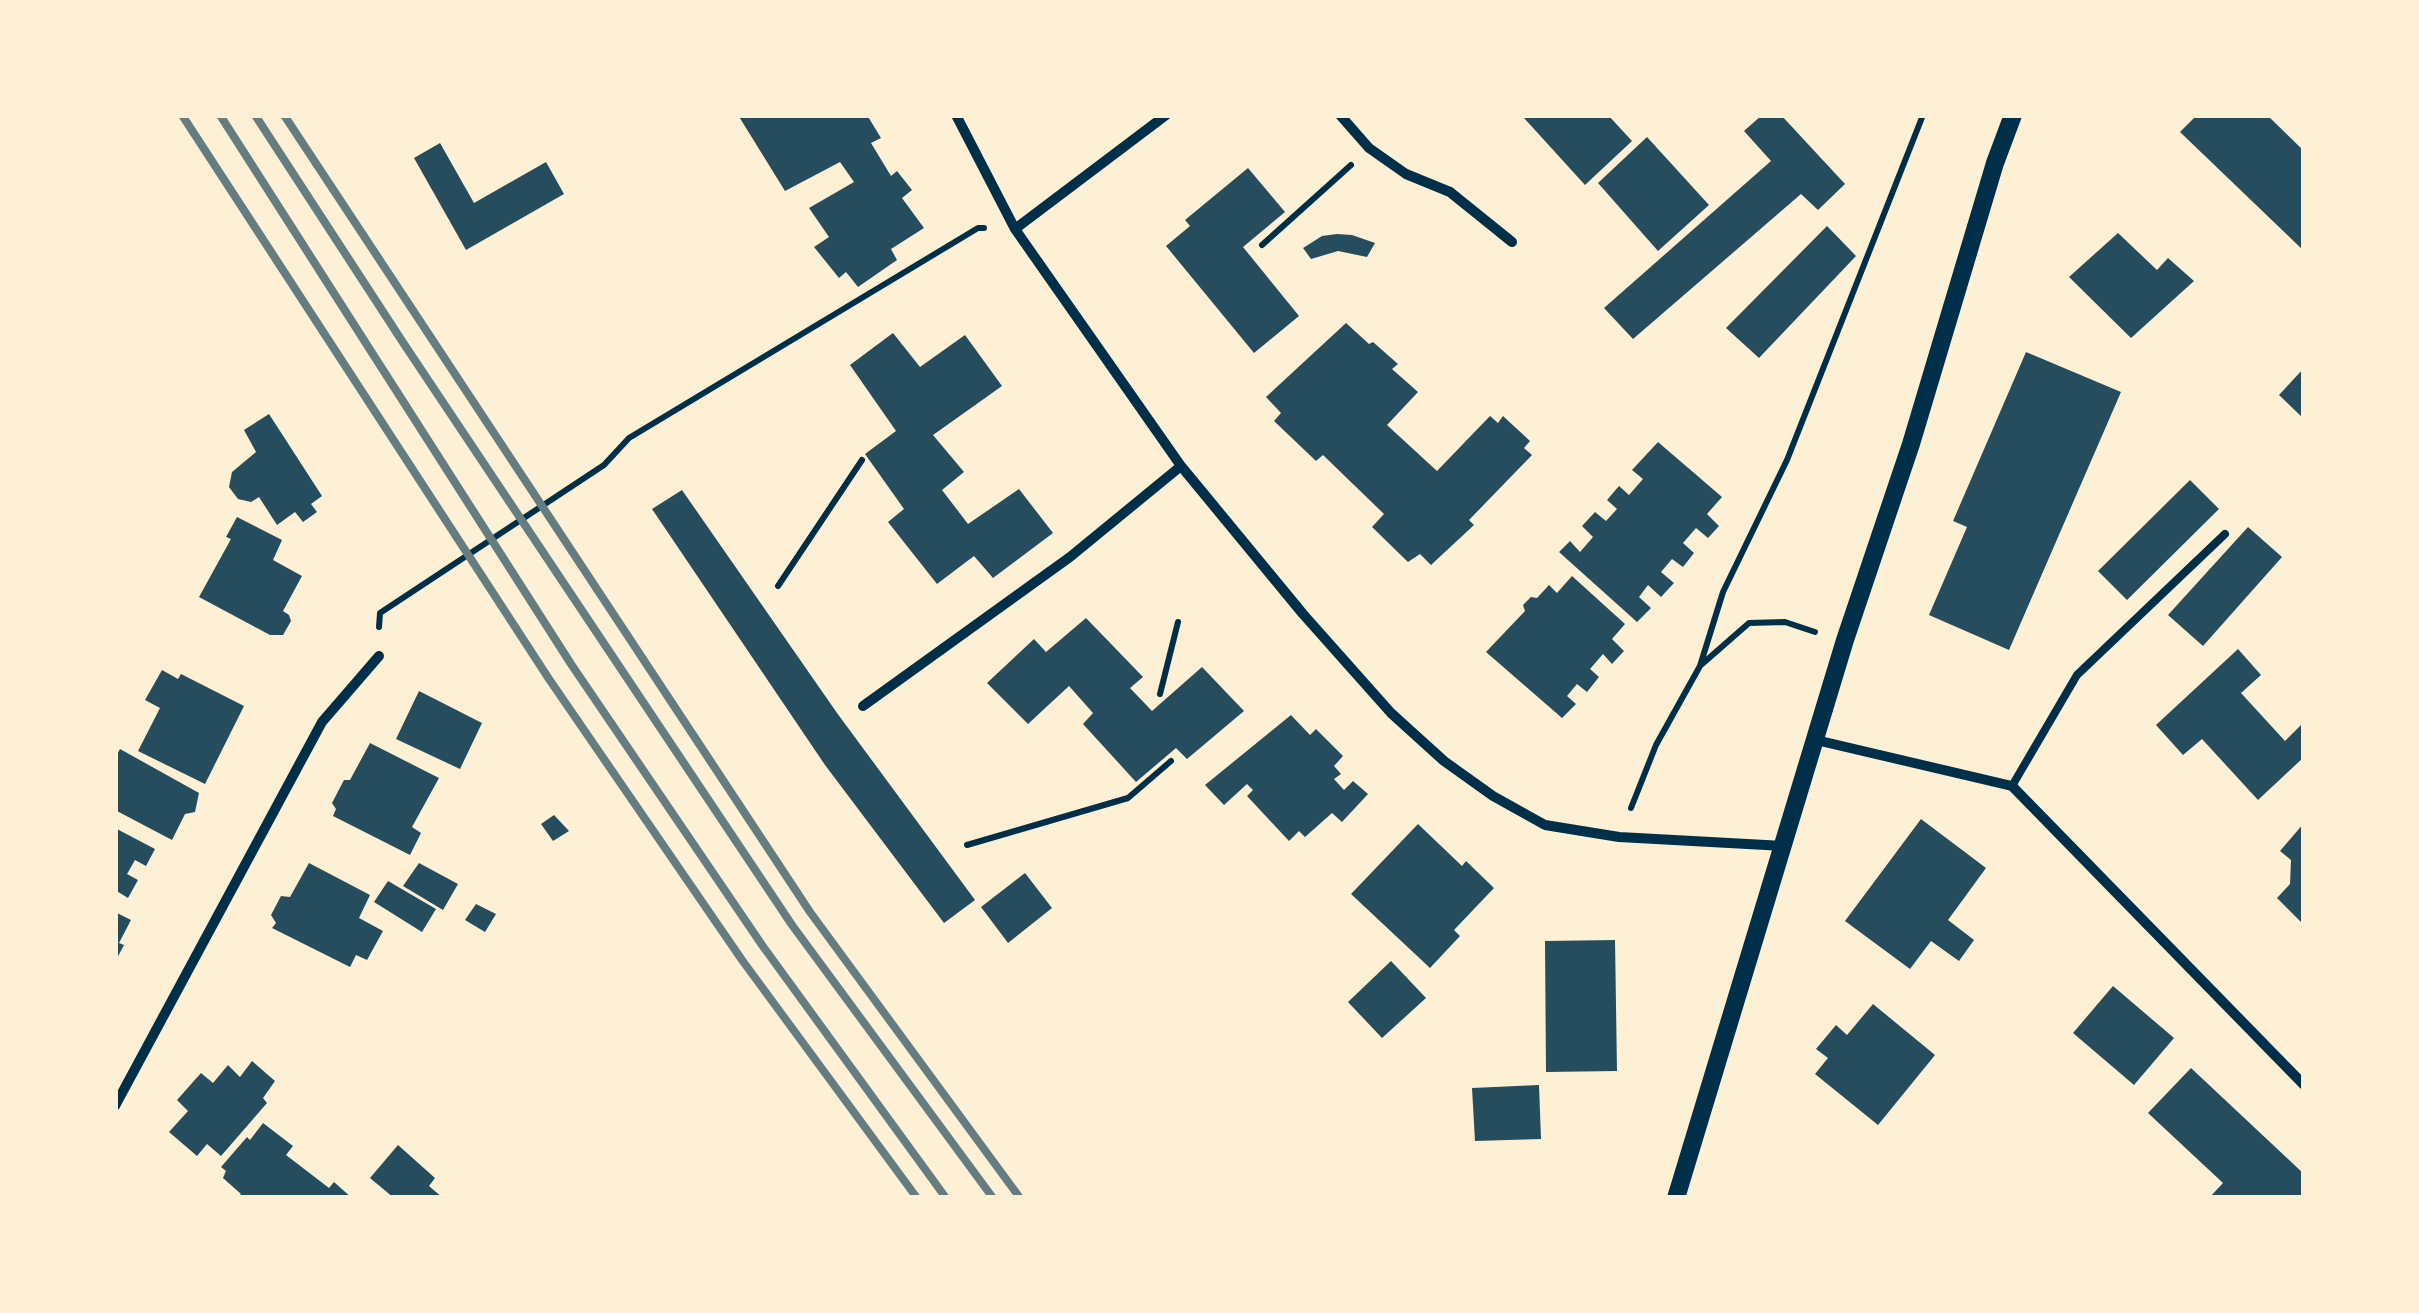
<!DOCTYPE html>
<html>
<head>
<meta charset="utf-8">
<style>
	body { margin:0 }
	#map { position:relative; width:2419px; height:1313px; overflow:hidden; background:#fdf0d5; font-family:"Playfair Display",serif }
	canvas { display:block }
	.frame { position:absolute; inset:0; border:118px solid #fdf0d5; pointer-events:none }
</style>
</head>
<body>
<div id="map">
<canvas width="2419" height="1313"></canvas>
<div class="frame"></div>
</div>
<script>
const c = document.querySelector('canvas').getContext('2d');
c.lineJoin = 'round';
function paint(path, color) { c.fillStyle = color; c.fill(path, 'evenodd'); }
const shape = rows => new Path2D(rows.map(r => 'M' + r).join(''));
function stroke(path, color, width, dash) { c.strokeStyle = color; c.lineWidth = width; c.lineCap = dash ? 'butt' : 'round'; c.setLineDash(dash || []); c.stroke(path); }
paint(shape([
	[738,115,867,115,881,138,871,143,891,176,897,171,912,190,902,198,924,228,891,249,897,260,858,287,846,272,839,278,814,247,829,237,809,208,854,182,840,162,785,191],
	[1527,115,1608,115,1632,141,1585,185,1524,118],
	[1762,115,1781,115,1845,184,1818,210,1801,194,1633,339,1604,308,1771,161,1744,131],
	[2197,115,2267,115,2304,151,2304,251,2180,132],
	[1647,137,1709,205,1658,251,1598,183],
	[440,143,474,203,546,162,564,194,466,250,414,158],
	[1248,168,1285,212,1243,247,1299,316,1254,353,1166,246,1190,226,1185,220],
	[1827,226,1856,256,1759,358,1726,328],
	[2118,233,2157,270,2168,258,2194,281,2131,338,2069,277],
	[1337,234,1352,235,1375,243,1367,257,1338,251,1311,259,1303,248,1322,236],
	[1346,323,1369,344,1373,342,1398,364,1392,369,1418,392,1387,425,1437,471,1490,416,1498,423,1503,416,1530,441,1524,448,1532,455,1469,520,1474,525,1431,565,1420,554,1408,562,1372,527,1384,514,1323,455,1316,461,1274,421,1281,413,1266,397],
	[893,333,920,367,965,335,1002,386,933,435,964,472,942,490,968,524,1019,489,1053,533,993,578,974,556,937,584,888,522,904,509,865,454,896,431,850,365],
	[2026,352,2121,392,2009,650,1929,615,1967,527,1953,521],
	[2304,368,2304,419,2279,395],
	[269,414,322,496,311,504,317,512,303,522,295,512,277,525,259,497,251,502,238,499,229,487,232,472,256,452,244,430],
	[1658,442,1722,497,1707,514,1719,526,1708,538,1696,528,1683,543,1694,553,1683,567,1672,559,1661,572,1674,583,1661,597,1648,585,1639,597,1651,608,1637,622,1559,552,1570,541,1580,552,1593,537,1582,526,1595,512,1606,521,1617,509,1607,500,1619,486,1629,495,1643,479,1632,470],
	[2190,480,2219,509,2127,600,2098,571],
	[682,490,837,713,975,900,944,923,825,765,652,509],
	[237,517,282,540,273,560,302,576,283,611,289,615,291,621,283,635,270,635,199,597,231,539,226,537],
	[2248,527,2282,557,2203,646,2168,615],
	[1572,576,1625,624,1612,639,1624,651,1612,664,1603,654,1590,669,1599,677,1587,692,1577,684,1567,696,1576,704,1562,718,1486,652,1525,611,1523,605,1531,597,1537,598,1549,585,1557,593],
	[1086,618,1143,677,1130,688,1152,711,1202,667,1244,711,1187,759,1176,748,1136,782,1083,724,1093,713,1069,686,1028,724,987,683,1034,639,1046,652],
	[2238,649,2261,675,2241,693,2285,741,2304,722,2304,757,2258,800,2202,739,2183,755,2156,725],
	[162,670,178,679,181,674,244,706,205,784,138,751,160,708,145,700],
	[419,691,482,723,460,769,396,739],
	[1291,715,1310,735,1316,729,1343,756,1334,766,1341,774,1334,779,1344,790,1353,781,1368,794,1342,822,1332,813,1305,837,1299,831,1289,841,1247,796,1253,790,1247,784,1224,805,1205,785],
	[370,743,439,778,412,827,421,833,410,855,333,816,336,809,332,803,344,780,350,780],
	[120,749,199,793,195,812,185,814,172,840,115,810,115,758],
	[554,815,569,831,553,841,541,824],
	[1921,819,1986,868,1948,920,1974,940,1959,961,1931,941,1910,969,1845,921],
	[2304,823,2304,925,2277,898,2290,884,2291,860,2280,851],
	[1418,824,1462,866,1466,861,1494,888,1454,930,1460,936,1430,968,1351,894],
	[115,828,155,849,146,866,135,860,127,874,138,880,128,898,115,890],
	[309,863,370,895,359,918,383,931,367,960,356,955,350,967,272,928,276,923,271,915,281,896,290,897],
	[419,863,458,884,443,910,403,886],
	[1025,873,1052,908,1008,943,981,907],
	[388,881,436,909,422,932,374,902],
	[476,904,496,914,485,932,465,920],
	[115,912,131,920,119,943,124,945,115,962],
	[1615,940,1617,1071,1546,1072,1545,941],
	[1391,961,1426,998,1382,1038,1348,1002],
	[2113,986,2174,1038,2134,1085,2073,1033],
	[1873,1004,1935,1055,1878,1125,1815,1074,1828,1058,1816,1049,1836,1025,1847,1035],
	[252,1061,275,1081,263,1098,267,1103,221,1156,207,1144,197,1156,169,1132,188,1111,177,1100,201,1073,213,1083,228,1065,240,1077],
	[2191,1068,2304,1174,2304,1198,2209,1198,2223,1183,2148,1113],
	[1539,1085,1541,1139,1475,1141,1472,1088],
	[263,1123,293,1146,286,1155,329,1188,334,1182,352,1198,236,1198,241,1194,223,1178,226,1171,221,1167,247,1137,250,1140],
	[398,1145,435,1178,429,1186,443,1198,394,1198,370,1178]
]), '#264d5e');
stroke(shape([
	[1262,245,1351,165],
	[778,586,862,460],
	[379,627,380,613,604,465,629,438,978,228,984,228],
	[1701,665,1749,623,1785,622,1815,632],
	[1160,694,1178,622],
	[1631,808,1656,745,1700,666,1723,592,1787,460,1923,115],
	[967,845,1128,798,1171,761]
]), '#003049', 6);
stroke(shape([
	[2012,786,2077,675,2225,534]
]), '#003049', 8);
stroke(shape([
	[956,115,1015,229,1181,466,1303,614,1391,713,1444,761,1493,796,1545,825,1619,837,1784,846],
	[1340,115,1369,148,1406,174,1450,192,1512,242],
	[1015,229,1166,115],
	[863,706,1070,557,1181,466],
	[1816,740,2012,786,2304,1085],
	[115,1106,322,722,379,656]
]), '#003049', 10);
stroke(shape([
	[1676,1198,1845,640,1911,444,1995,163,2013,115]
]), '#003049', 18);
stroke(shape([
	[182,115,549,679,742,960,917,1198],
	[220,115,571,664,762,945,946,1198],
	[255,115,404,344,792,925,993,1198],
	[284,115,810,912,1020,1198]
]), '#657d81', 8);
</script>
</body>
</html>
